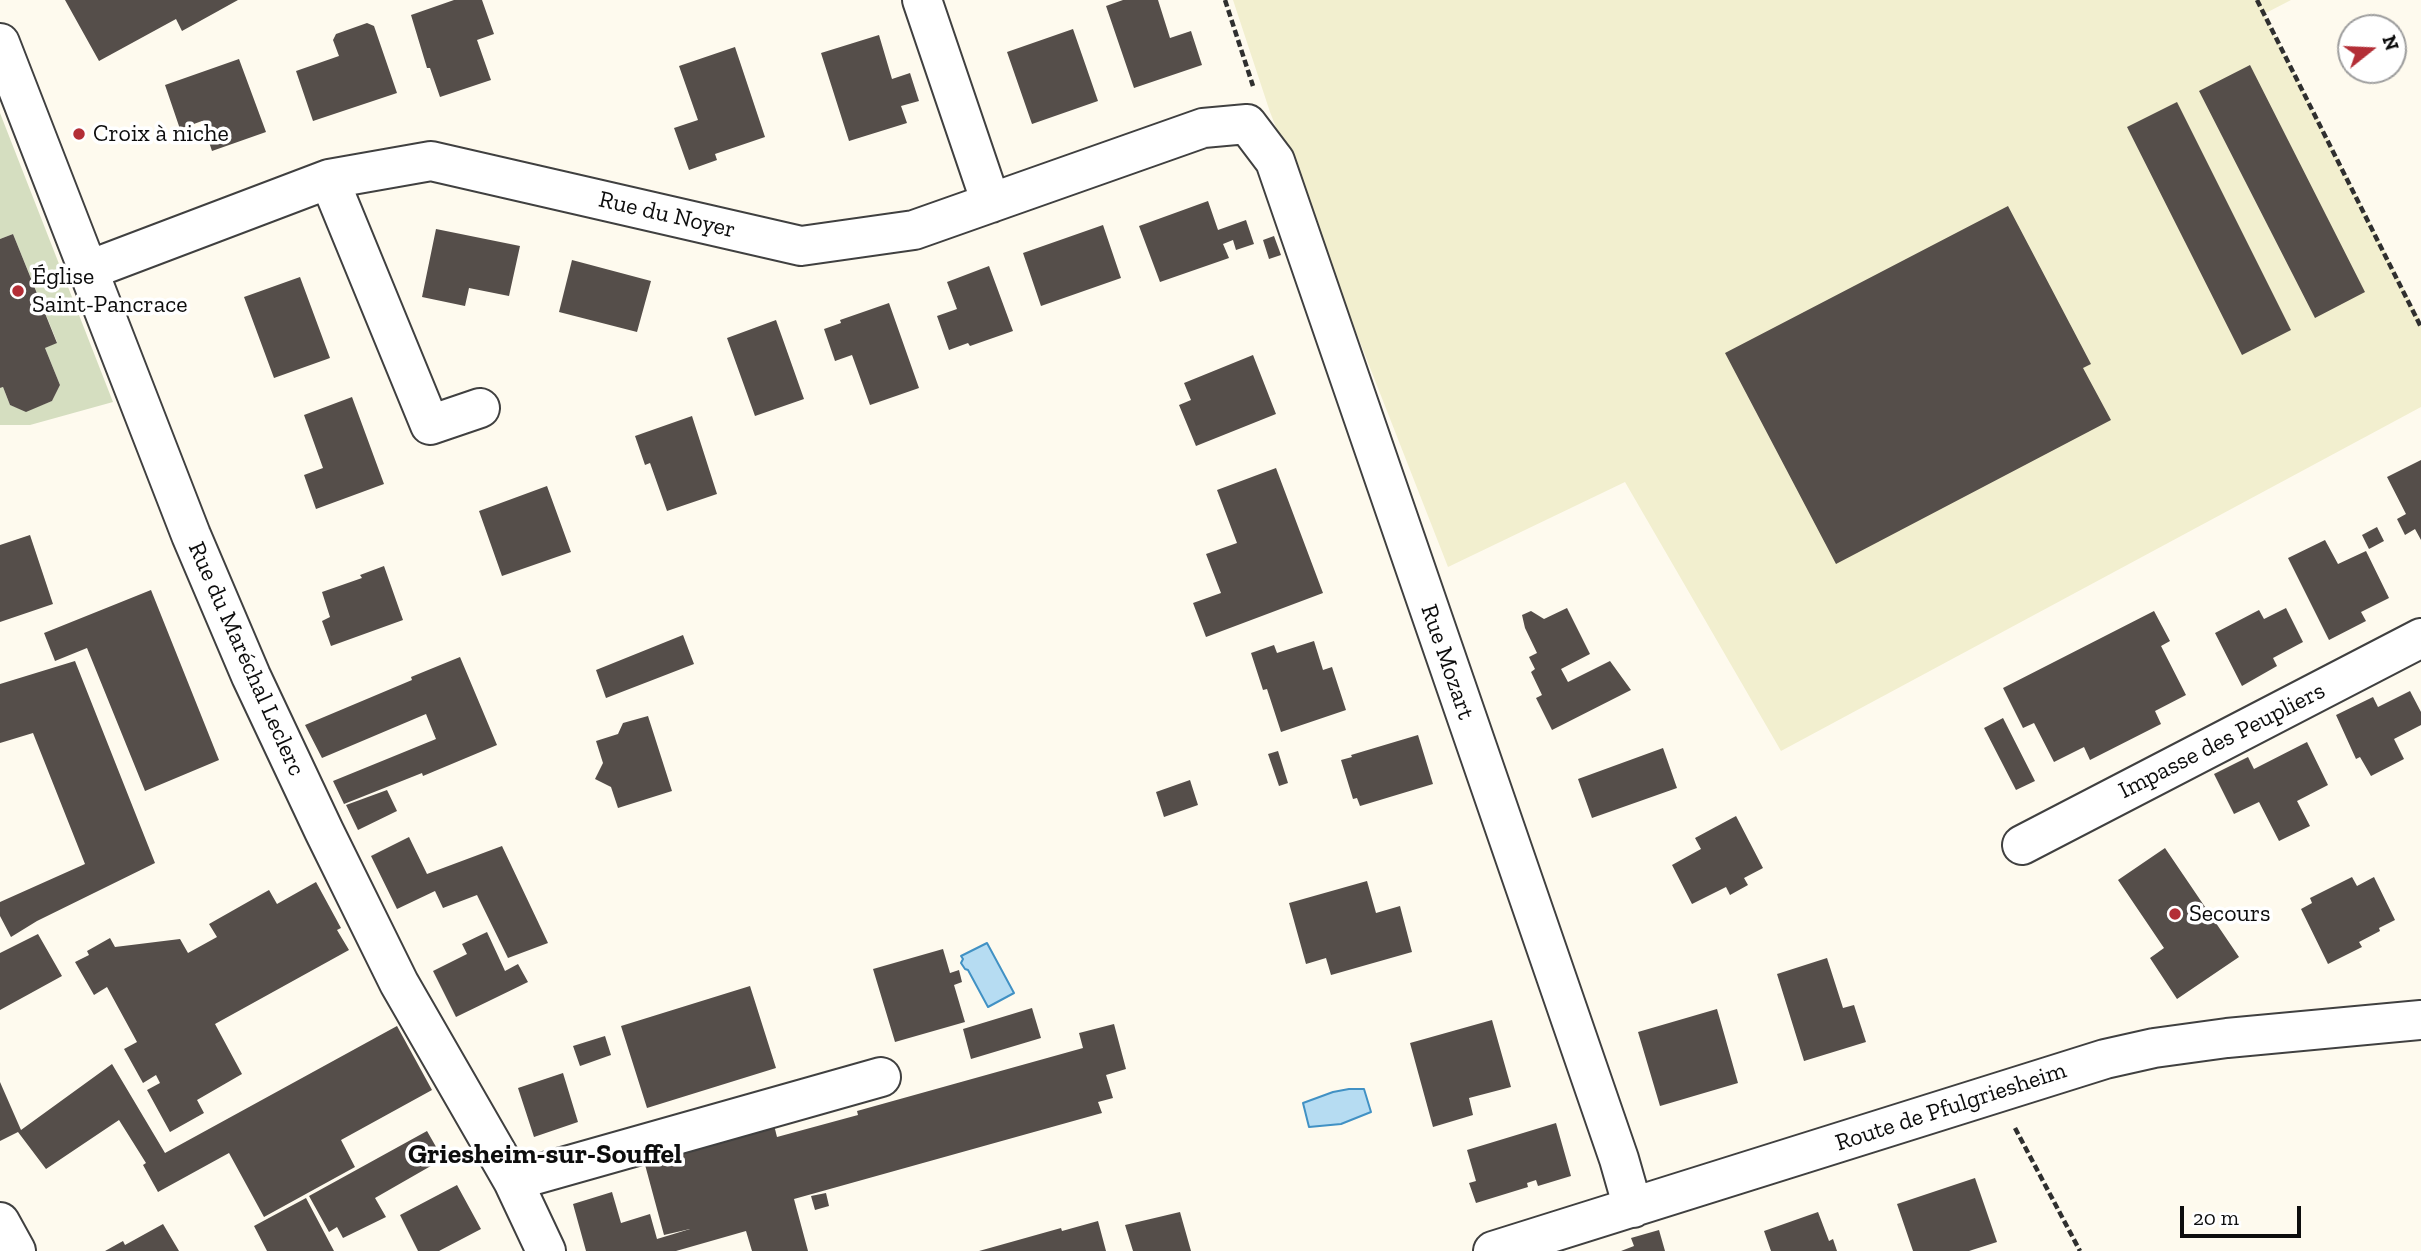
<!DOCTYPE html>
<meta charset="utf-8">
<style>
body{margin:0}
#map{position:relative;width:2421px;height:1251px;overflow:hidden;background:#fefaee;font-family:"Zilla Slab",serif}
canvas{display:block}
.north{position:absolute;left:2337px;top:14px;width:70px;height:70px;box-sizing:border-box;background:#fff;border:2px solid #9e9e9e;border-radius:50%;rotate:72deg;font-size:19px;font-weight:700;line-height:28px;text-align:center;color:#0d0d0d}
.north::after{content:'';display:block;margin:auto;width:24px;height:32px;background:#b32e36;clip-path:polygon(50% 0,100% 100%,50% 72%,0 100%)}
.scale{position:absolute;left:2180px;top:1206px;width:121px;height:32px;box-sizing:border-box;border:4px solid #0d0d0d;border-top:0;padding-left:9px;font-size:21px;line-height:24px;white-space:nowrap;color:#0d0d0d;-webkit-text-stroke:5px #fff;paint-order:stroke}
</style>
<div id="map">
<canvas width="2421" height="1251"></canvas>
<div class="north">N</div>
<div class="scale">20 m</div>
</div>
<script>
const g = document.querySelector('canvas').getContext('2d');
g.lineJoin = 'round';
function fillPath(path, color) {
  g.fillStyle = color;
  g.fill(path, 'evenodd');
}
function shape(rows) {
  const path = new Path2D();
  for (const r of rows) {
    path.moveTo(r[0], r[1]);
    for (let i = 2; i < r.length; i += 2) path.lineTo(r[i], r[i + 1]);
  }
  return path;
}
function strokePath(path, color, width, dash) {
  g.strokeStyle = color;
  g.lineWidth = width;
  g.lineCap = dash ? 'butt' : 'round';
  g.setLineDash(dash || []);
  g.stroke(path);
}
function drawText(font, color, halo, rows, align = 'center') {
  g.font = font + ' "Zilla Slab",serif';
  g.lineWidth = 7;
  g.setLineDash([]);
  g.textBaseline = 'middle';
  g.strokeStyle = halo;
  g.fillStyle = color;
  for (const [text, x, y, turn = 0] of rows) {
    g.save();
    g.translate(x, y);
    g.rotate((+turn || 0) * Math.PI / 180);
    g.textAlign = isNaN(turn) ? turn : align;
    if (halo) g.strokeText(text, 0, 0);
    g.fillText(text, 0, 0);
    g.restore();
  }
}
fillPath(shape([
 [1233,0,2291,0,2264,14,2421,322,2421,407,1781,751,1625,482,1448,567,1270,112]
]), '#f2efcf');
fillPath(shape([
 [0,113,113,402,30,425,0,425,0,388,3,387,10,405,26,411,52,401,60,385,45,348,57,342,13,234,0,239]
]), '#d5dec0');
const water = shape([
 [987,943,1014,993,988,1007,968,970,965,969,961,963,963,959,961,956,987,943],
 [1349,1089,1364,1089,1371,1112,1341,1124,1309,1127,1303,1103,1333,1092,1349,1089]
]);
fillPath(water, '#b6dcf2');
strokePath(water, '#4191c4', 2);
fillPath(shape([
 [65,0,238,0,182,31,176,19,99,61],
 [454,0,482,0,494,34,477,40,491,80,440,97,430,68,427,68,411,15],
 [1123,0,1158,0,1170,38,1191,31,1202,65,1134,88,1106,6],
 [367,23,374,26,397,93,313,121,296,71,339,56,333,40,336,34],
 [1073,29,1098,101,1032,124,1007,52],
 [879,35,892,79,910,73,919,101,901,106,907,123,849,141,821,53],
 [735,47,765,137,715,154,717,160,689,170,674,128,698,120,679,66],
 [239,59,266,132,212,151,202,121,180,129,165,85],
 [2250,65,2365,292,2315,318,2199,91],
 [2177,102,2291,330,2242,355,2127,127],
 [1208,201,1218,230,1246,220,1254,244,1236,250,1233,240,1223,244,1229,258,1160,282,1139,226],
 [2008,206,2091,364,2083,368,2111,420,1836,564,1725,353],
 [1103,225,1121,278,1041,306,1023,253],
 [436,229,520,246,509,296,469,288,465,306,422,297],
 [13,234,57,343,45,348,60,385,52,401,26,412,10,405,3,387,0,388,0,239],
 [1274,236,1281,255,1269,259,1263,240],
 [572,260,651,281,637,332,559,312],
 [989,266,1013,331,970,346,968,343,949,350,937,316,957,309,947,282],
 [300,277,330,358,274,378,244,297],
 [889,303,919,388,870,405,852,355,835,361,824,329,841,323,840,320],
 [776,320,804,399,755,416,727,338],
 [1253,355,1276,414,1196,446,1179,405,1191,400,1184,383],
 [352,397,384,484,316,509,304,475,323,468,304,415],
 [692,416,717,494,667,511,650,463,645,465,635,436],
 [2421,460,2421,540,2415,529,2405,535,2397,519,2406,514,2387,477],
 [1276,468,1323,593,1206,637,1193,603,1221,593,1206,554,1237,543,1217,490],
 [547,486,571,552,502,576,479,511],
 [2377,527,2384,541,2369,549,2362,535],
 [30,535,53,604,0,622,0,545],
 [2325,540,2338,564,2366,551,2389,598,2361,612,2366,621,2329,640,2288,558],
 [384,566,403,620,331,646,322,621,330,617,322,592,362,578,360,575],
 [151,590,219,760,145,791,87,648,55,661,44,633],
 [1567,608,1590,654,1561,669,1568,682,1610,661,1631,690,1552,730,1536,698,1542,695,1531,672,1535,669,1529,657,1537,653,1525,628,1522,615,1531,611,1544,619],
 [2286,608,2303,642,2273,658,2277,666,2242,686,2215,633,2259,610,2264,619],
 [2154,611,2170,641,2161,646,2186,695,2155,711,2161,724,2090,760,2084,747,2054,762,2034,723,2023,728,2003,688],
 [683,635,694,664,606,698,596,670],
 [1314,641,1323,670,1332,667,1346,710,1281,732,1267,689,1263,690,1251,653,1274,645,1277,653],
 [460,657,497,745,423,776,422,773,344,804,333,781,436,739,426,714,322,758,305,725,412,680,411,677],
 [75,661,155,863,37,921,11,937,0,916,0,902,85,864,33,733,0,743,0,684],
 [2410,691,2421,712,2421,725,2394,739,2404,759,2371,776,2360,757,2356,759,2336,715,2373,697,2378,707],
 [648,716,672,791,618,808,611,787,595,779,603,763,596,741,618,734,623,723],
 [2003,718,2035,781,2016,790,1984,728],
 [1418,735,1433,784,1360,806,1357,798,1353,799,1341,760,1352,757,1351,755],
 [2307,742,2328,785,2297,801,2310,826,2279,841,2259,802,2234,814,2214,774,2248,757,2254,769],
 [1663,748,1677,788,1592,818,1578,779],
 [1278,751,1288,783,1279,786,1268,754],
 [1190,780,1198,805,1164,817,1156,792],
 [387,790,397,811,358,830,346,805],
 [1736,816,1763,868,1744,878,1748,885,1730,895,1726,887,1692,904,1672,865,1701,849,1695,838],
 [409,837,427,874,502,846,548,943,508,958,477,895,443,908,435,891,397,909,371,856],
 [2165,848,2239,957,2177,999,2150,958,2164,948,2118,880],
 [2352,877,2357,886,2374,877,2395,920,2379,928,2380,931,2359,942,2362,947,2328,964,2301,909,2312,903,2310,898],
 [1367,881,1376,913,1400,906,1412,952,1331,975,1326,958,1306,964,1289,903],
 [316,882,341,928,337,930,349,950,215,1024,242,1074,197,1100,204,1113,170,1132,147,1090,160,1083,156,1075,143,1083,124,1049,137,1042,107,987,94,995,75,962,89,955,87,951,110,938,115,947,180,939,188,953,217,937,209,924,269,890,277,904],
 [487,932,505,971,518,964,528,982,456,1017,433,971,467,954,462,944],
 [38,934,62,976,0,1010,0,953],
 [943,949,950,973,959,970,962,982,954,985,965,1022,895,1042,873,969],
 [1827,958,1843,1008,1854,1005,1866,1042,1804,1061,1777,974],
 [750,986,776,1068,647,1108,621,1026],
 [1032,1008,1041,1038,971,1059,963,1029],
 [1717,1009,1738,1083,1660,1106,1638,1032],
 [1492,1020,1511,1087,1469,1098,1473,1115,1433,1127,1410,1043],
 [1114,1024,1126,1069,1106,1075,1113,1098,1098,1102,1102,1113,794,1199,808,1251,752,1251,746,1231,676,1251,586,1251,573,1204,612,1192,621,1223,650,1214,657,1239,690,1229,664,1235,644,1161,774,1125,777,1137,858,1115,857,1111,1083,1048,1079,1033],
 [397,1026,432,1090,341,1140,355,1167,264,1217,229,1153,158,1192,143,1165,146,1163,119,1120,46,1169,18,1132,0,1141,0,1082,21,1130,112,1064,165,1153],
 [605,1036,611,1055,580,1066,573,1046],
 [563,1073,578,1122,534,1137,518,1088],
 [1556,1123,1571,1176,1538,1186,1536,1180,1527,1183,1528,1187,1476,1203,1469,1183,1476,1181,1467,1150],
 [427,1131,443,1159,375,1198,386,1217,343,1238,337,1227,329,1232,309,1196],
 [1975,1178,1997,1242,1969,1251,1913,1251,1897,1204],
 [457,1185,481,1229,439,1251,418,1251,400,1215],
 [826,1193,829,1206,815,1210,811,1196],
 [306,1198,334,1251,267,1251,254,1226],
 [1180,1212,1191,1251,1133,1251,1125,1225],
 [1818,1212,1829,1241,1833,1239,1837,1251,1771,1251,1764,1231],
 [1098,1221,1106,1251,979,1251,1061,1228,1062,1231],
 [163,1224,179,1251,105,1251,123,1241,125,1245],
 [1659,1230,1665,1251,1621,1251,1634,1246,1631,1238]
]), '#554e4a');
const minor = shape([
 [922,0,991,203],
 [0,43,191,535,251,676,324,831,399,983,513,1181,546,1251],
 [329,179,430,425,480,408],
 [89,270,329,179,431,161,801,246,914,230,1203,128,1247,124,1275,161,1619,1159,1633,1208],
 [2022,845,2421,638],
 [513,1181,881,1077],
 [0,1222,16,1251],
 [1493,1251,2105,1059,2154,1048,2227,1038,2421,1020]
]);
strokePath(minor, '#404040', 42);
strokePath(shape([
 [1225,0,1253,86],
 [2257,0,2421,327],
 [2015,1128,2080,1251]
]), '#2f2f2f', 4.5, [7, 3.5]);
strokePath(minor, '#fff', 38);
for (const [x, y, r, color] of [
 [79,134,7,"#b32e36"],
 [18,291,7,"#b32e36"],
 [2175,914,7,"#b32e36"]
]) {
  const dot = new Path2D();
  dot.arc(x, y, r, 0, 2 * Math.PI);
  g.fillStyle = color;
  g.fill(dot);
  strokePath(dot, '#fff', 2.5);
}
drawText('24px', '#0d0d0d', '#fff', [
 ["Croix à niche",93,134],
 ["Église",32,277],
 ["Saint-Pancrace",32,305],
 ["Secours",2189,914]
], 'left');
drawText('24px', '#0d0d0d', '#fff', [
 ["Rue du Noyer",667,215,13],
 ["Rue du Maréchal Leclerc",246,659,66],
 ["Rue Mozart",1447,662,71],
 ["Impasse des Peupliers",2222,741,-27],
 ["Route de Pfulgriesheim",1951,1107,-18]
]);
drawText('bold 28px', '#0d0d0d', '#fff', [
 ["Griesheim-sur-Souffel",545,1155]
]);
</script>
